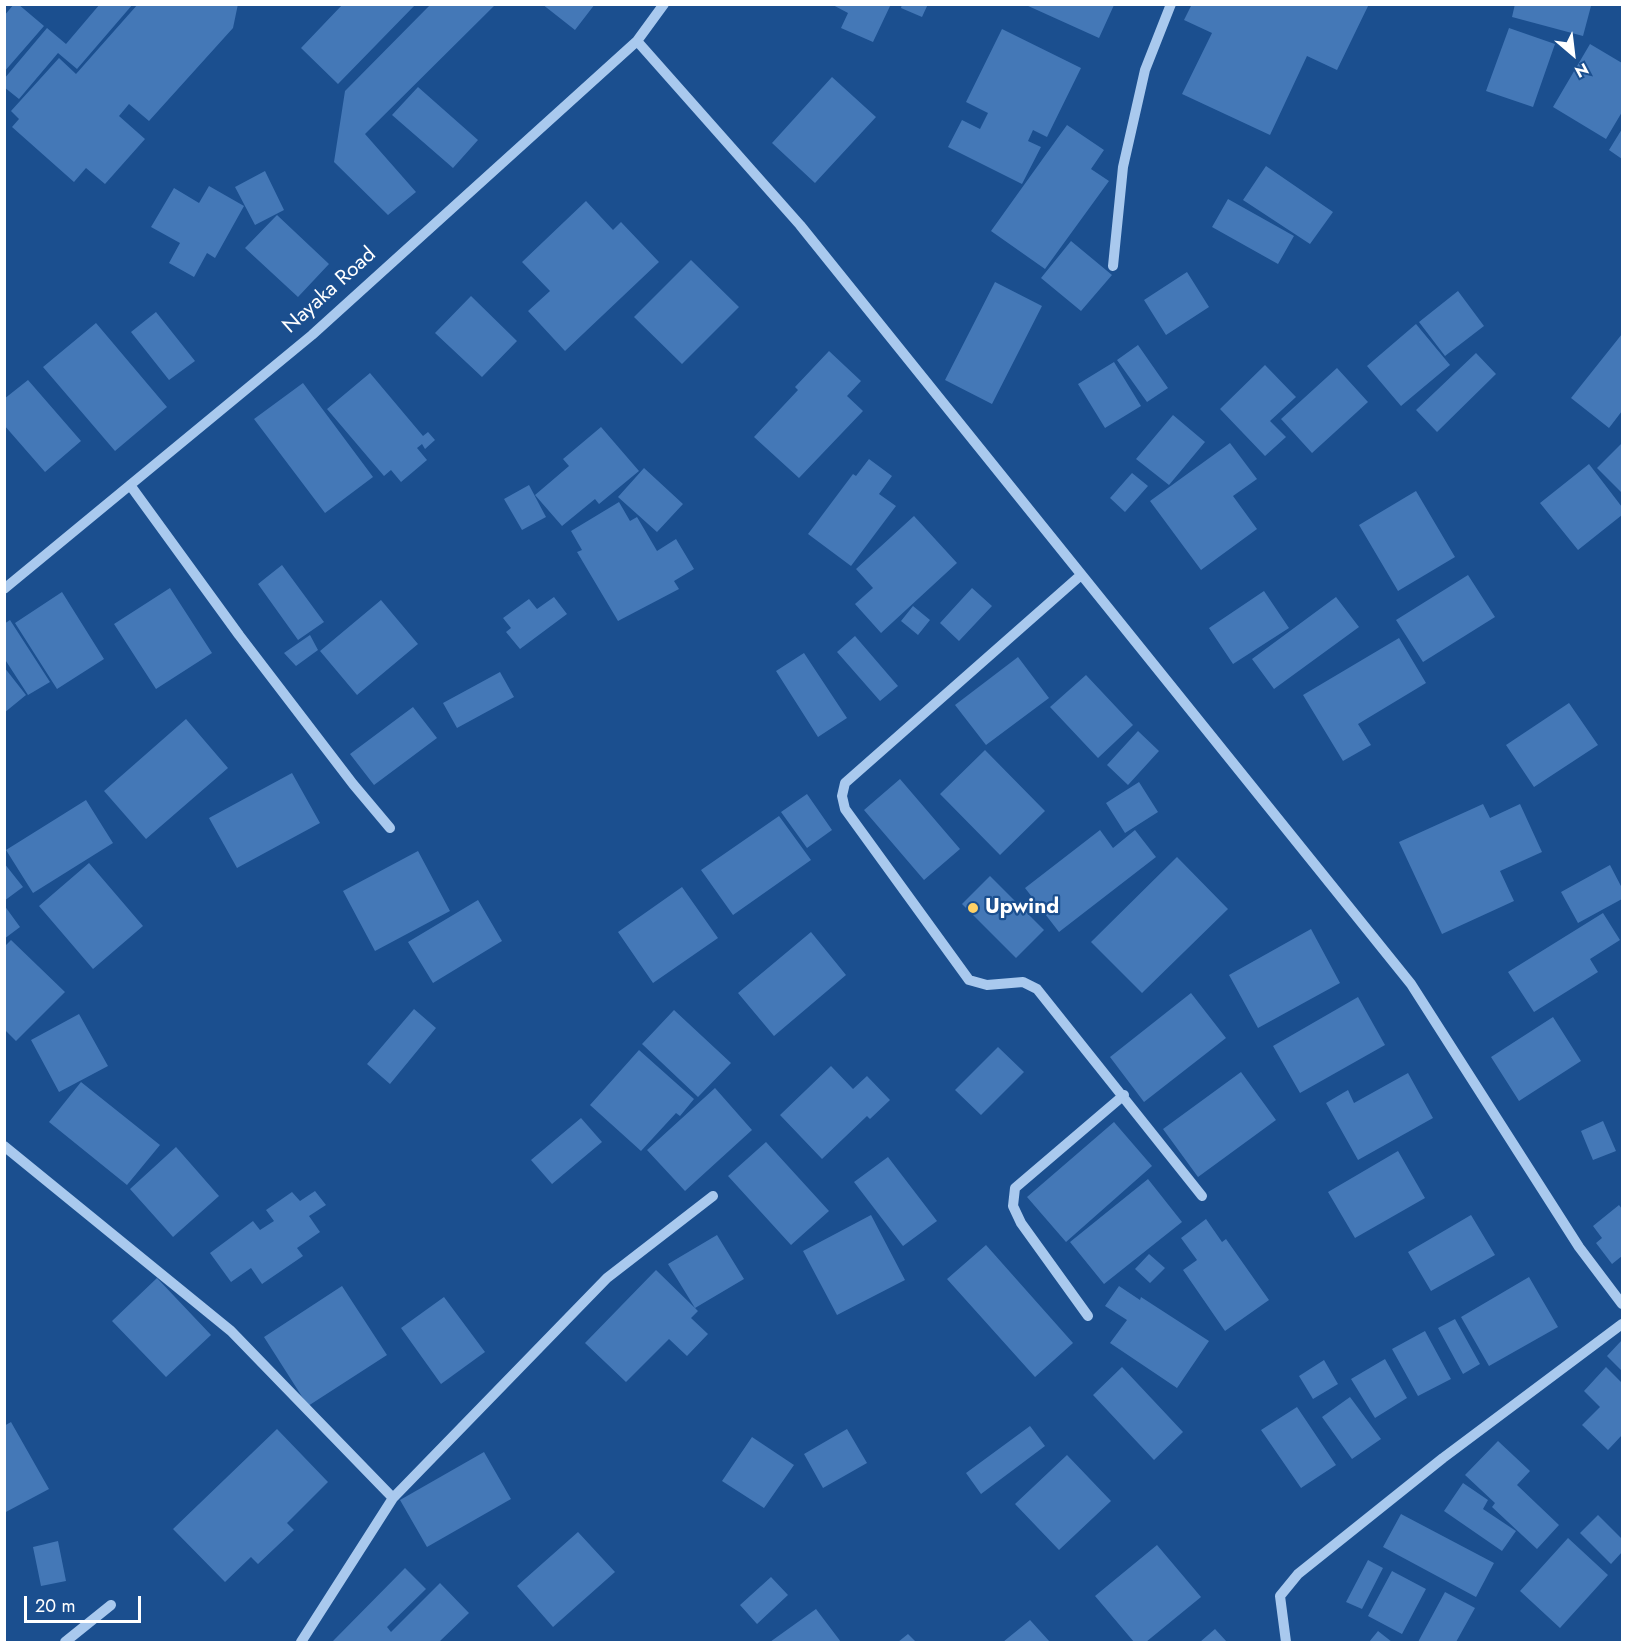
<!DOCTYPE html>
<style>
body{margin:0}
#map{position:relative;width:1627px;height:1647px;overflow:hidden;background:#1b4f8f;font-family:Jost,sans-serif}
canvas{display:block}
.frame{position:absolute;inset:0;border:6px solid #fff;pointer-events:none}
.north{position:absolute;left:1543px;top:24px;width:60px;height:60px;-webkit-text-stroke:4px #1b4f8f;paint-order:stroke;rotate:152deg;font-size:16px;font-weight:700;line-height:24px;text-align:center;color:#fff}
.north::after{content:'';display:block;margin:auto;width:21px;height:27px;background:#fff;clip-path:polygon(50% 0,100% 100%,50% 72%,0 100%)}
.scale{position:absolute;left:24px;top:1596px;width:117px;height:27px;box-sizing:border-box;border:3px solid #fff;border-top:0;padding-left:8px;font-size:18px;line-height:21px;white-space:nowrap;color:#fff;-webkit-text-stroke:4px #1b4f8f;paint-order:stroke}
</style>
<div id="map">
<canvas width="1627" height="1647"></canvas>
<div class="frame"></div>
<div class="north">N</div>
<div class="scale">20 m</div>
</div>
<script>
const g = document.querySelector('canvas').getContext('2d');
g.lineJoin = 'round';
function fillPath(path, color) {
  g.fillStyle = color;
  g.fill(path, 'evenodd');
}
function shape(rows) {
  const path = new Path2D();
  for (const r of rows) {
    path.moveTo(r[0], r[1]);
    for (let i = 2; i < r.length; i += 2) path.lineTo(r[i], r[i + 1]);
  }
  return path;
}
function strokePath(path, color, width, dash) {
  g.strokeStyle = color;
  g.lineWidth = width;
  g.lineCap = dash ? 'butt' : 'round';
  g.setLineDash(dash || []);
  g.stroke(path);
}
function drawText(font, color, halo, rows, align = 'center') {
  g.font = font + ' Jost,sans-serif';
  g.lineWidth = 4.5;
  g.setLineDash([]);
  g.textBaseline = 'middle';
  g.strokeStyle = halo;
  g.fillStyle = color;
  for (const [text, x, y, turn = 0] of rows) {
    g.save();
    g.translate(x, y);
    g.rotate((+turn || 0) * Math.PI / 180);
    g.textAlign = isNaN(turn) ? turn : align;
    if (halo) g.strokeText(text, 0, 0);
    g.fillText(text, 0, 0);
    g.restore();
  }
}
fillPath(shape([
 [14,4,18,4,44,26,4,72,4,16],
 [100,4,133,4,77,69,58,53,19,99,4,87,4,79,47,28,66,44],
 [138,4,238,4,233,28,149,121,129,104,119,116,145,139,105,184,86,168,74,182,12,127,19,119,11,111,59,58,76,74],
 [343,4,416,4,338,84,301,48],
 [431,4,496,4,365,134,416,192,388,215,334,162,345,91],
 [542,4,595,4,575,30],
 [831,4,891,4,873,42,841,28,848,13],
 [902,4,928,4,922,17,901,8],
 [1192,4,1369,4,1337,70,1307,56,1270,135,1182,94,1212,33,1184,20],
 [1515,4,1587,4,1591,6,1583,36,1512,17],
 [1026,5,1114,5,1099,38],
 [1509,28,1555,44,1533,107,1486,91],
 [1002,29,1081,68,1047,137,1033,130,1028,141,1041,147,1022,184,948,147,962,120,980,129,988,113,966,102],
 [1590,44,1622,63,1622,112,1606,139,1553,107],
 [832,77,876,117,815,183,772,143],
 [418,87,478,140,453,168,392,115],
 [1067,125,1104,150,1091,169,1109,181,1045,269,991,231],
 [1622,129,1622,159,1609,150],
 [1266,166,1333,212,1310,244,1243,200],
 [265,171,284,210,255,225,235,187],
 [209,186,244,206,215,258,207,253,194,277,169,263,180,243,151,227,174,188,199,203],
 [1228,199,1294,236,1278,264,1212,227],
 [586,201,613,230,621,222,659,262,565,351,528,311,550,291,522,262],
 [277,215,329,264,298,297,245,248],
 [1071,241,1112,275,1081,311,1041,278],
 [691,260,739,307,682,364,634,317],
 [1187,272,1209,307,1166,335,1144,300],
 [995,282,1042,306,992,404,945,380],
 [1458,291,1484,326,1445,356,1419,322],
 [471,296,517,341,482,377,435,333],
 [156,312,195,361,169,380,131,332],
 [96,323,167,407,115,451,43,367],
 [1416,324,1450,365,1401,406,1367,366],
 [1622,334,1622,411,1609,428,1571,398],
 [1138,345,1168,388,1147,402,1117,360],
 [829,351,861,381,847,396,863,411,799,478,754,437,798,390,795,387],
 [1476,353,1496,374,1437,432,1416,410],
 [1114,362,1141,406,1105,428,1078,384],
 [1265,365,1296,397,1270,421,1286,437,1265,456,1220,409],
 [1337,368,1368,402,1312,453,1281,419],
 [370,373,423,436,428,432,435,440,425,449,422,444,417,448,427,460,401,482,391,470,384,476,327,409],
 [28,380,81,441,45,472,4,425,4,399],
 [303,383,373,477,325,513,254,419],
 [1173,415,1205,442,1169,485,1136,459],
 [601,427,639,471,599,504,595,499,562,526,535,495,569,466,563,459],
 [1230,443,1257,479,1233,496,1257,529,1201,570,1150,501],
 [1622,443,1622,493,1597,468],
 [869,459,892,476,879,494,896,506,851,566,808,534,853,474,856,476],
 [1589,464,1622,507,1622,515,1578,550,1540,503],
 [644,468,683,504,657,532,618,497],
 [1132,473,1148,486,1125,512,1110,498],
 [529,485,546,517,522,530,504,499],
 [1416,491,1455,557,1398,591,1359,525],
 [619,502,630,521,637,517,657,551,676,539,694,569,674,581,679,589,618,621,577,552,582,550,571,531],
 [914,516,957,563,881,633,855,604,873,588,856,569],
 [282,565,324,622,298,640,258,584],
 [1468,575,1495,617,1423,662,1396,620],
 [170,588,212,653,156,689,114,624],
 [972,588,992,606,959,641,940,623],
 [1264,591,1289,628,1233,664,1209,628],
 [62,592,104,659,57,689,15,623],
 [554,597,567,614,520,649,506,632,511,628,503,618,529,599,537,609],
 [1336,597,1359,627,1274,689,1252,659],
 [381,600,418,644,357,695,320,651],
 [913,606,930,620,918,635,901,621],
 [10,620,50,682,28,695,4,658,4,624],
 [310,635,318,650,296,666,284,653],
 [855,636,898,686,880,701,837,652],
 [1399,638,1426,683,1358,724,1371,745,1343,761,1303,695],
 [804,653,847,718,818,737,776,671],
 [1018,657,1049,698,986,745,955,705],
 [4,667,26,695,4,713],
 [500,672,514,697,457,728,443,703],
 [1086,675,1133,725,1098,758,1050,707],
 [1569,703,1598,745,1534,787,1506,745],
 [413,707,437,738,374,785,350,754],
 [186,719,228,768,146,839,104,791],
 [1138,731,1159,751,1128,785,1107,765],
 [985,750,1045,811,1000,855,940,794],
 [292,773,320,823,237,868,209,818],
 [900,779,960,849,924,880,864,810],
 [1139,782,1158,812,1125,833,1106,803],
 [807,794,832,830,807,848,781,812],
 [86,800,113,843,33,893,6,850],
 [1483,804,1490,818,1520,804,1542,852,1500,871,1514,901,1442,934,1399,842],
 [779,816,811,860,733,915,701,870],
 [1100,830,1113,848,1135,830,1156,857,1059,932,1025,888],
 [418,851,450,911,375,951,343,891],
 [1177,857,1228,909,1142,993,1091,942],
 [4,863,23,887,4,901],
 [89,863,143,926,93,969,39,906],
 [1610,865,1622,888,1622,899,1578,923,1561,892],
 [990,876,1044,930,1016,958,962,904],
 [682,887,718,938,653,983,618,932],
 [478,900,502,941,433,983,408,942],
 [4,905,20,927,4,939],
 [1603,913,1620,940,1590,959,1598,972,1534,1012,1508,972],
 [1311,929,1340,983,1258,1028,1229,975],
 [811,932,846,975,774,1036,738,993],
 [11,940,65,992,16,1041,5,1030,5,946],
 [1191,993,1226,1038,1144,1102,1110,1057],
 [1358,997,1385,1045,1300,1093,1273,1046],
 [414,1009,436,1028,390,1084,367,1064],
 [674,1010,731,1063,698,1097,642,1044],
 [79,1014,108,1066,59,1092,31,1040],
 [1553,1017,1581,1061,1519,1101,1491,1057],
 [998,1047,1024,1072,981,1115,955,1090],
 [639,1050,694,1099,680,1116,676,1113,641,1151,590,1105],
 [831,1066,853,1089,867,1076,890,1100,870,1119,867,1116,822,1159,780,1115],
 [1241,1072,1276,1120,1198,1177,1163,1129],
 [1408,1073,1433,1118,1358,1160,1326,1103,1348,1090,1354,1103],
 [81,1082,160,1145,127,1185,49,1122],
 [715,1088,752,1130,685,1191,647,1150],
 [581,1118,602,1142,552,1184,531,1160],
 [1603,1121,1616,1151,1593,1160,1581,1131],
 [1114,1122,1152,1166,1066,1242,1027,1197],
 [766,1142,829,1211,791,1245,728,1176],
 [176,1147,219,1196,173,1237,130,1189],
 [1398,1151,1425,1198,1355,1238,1328,1192],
 [888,1157,937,1221,903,1246,854,1182],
 [1148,1179,1182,1222,1104,1284,1070,1242],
 [315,1191,326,1205,309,1216,320,1232,297,1248,303,1256,262,1284,251,1268,231,1282,210,1253,253,1221,260,1230,274,1221,266,1210,292,1192,300,1201],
 [1619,1205,1622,1209,1622,1256,1612,1264,1596,1243,1602,1238,1593,1226],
 [871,1215,905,1280,837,1315,803,1251],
 [1471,1215,1495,1255,1431,1291,1408,1252],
 [1206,1219,1222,1242,1226,1239,1269,1300,1225,1331,1183,1270,1197,1260,1181,1238],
 [717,1235,744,1279,695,1308,698,1311,691,1318,708,1334,687,1356,669,1339,626,1382,585,1343,656,1270,695,1308,668,1264],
 [986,1245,1073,1343,1035,1377,947,1279],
 [1149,1254,1165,1268,1150,1283,1135,1269],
 [1529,1277,1558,1327,1489,1366,1461,1317],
 [157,1278,211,1335,166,1377,112,1321],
 [342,1286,387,1355,308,1406,264,1337],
 [1119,1286,1140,1300,1141,1297,1209,1341,1177,1388,1110,1343,1127,1320,1105,1306],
 [444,1297,485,1352,441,1384,401,1328],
 [1455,1319,1480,1364,1463,1374,1438,1328],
 [1425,1331,1451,1379,1418,1396,1392,1349],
 [1622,1340,1622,1371,1607,1356],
 [1385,1359,1407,1398,1375,1418,1351,1379],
 [1324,1360,1338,1384,1313,1399,1299,1376],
 [1122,1367,1183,1432,1154,1460,1093,1395],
 [1606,1367,1622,1383,1622,1435,1608,1450,1582,1425,1600,1407,1584,1391],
 [1350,1397,1381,1439,1352,1459,1322,1417],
 [1297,1407,1336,1465,1301,1488,1261,1430],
 [11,1422,49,1489,4,1513,4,1426],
 [1030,1426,1045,1446,981,1494,966,1473],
 [277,1429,328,1482,287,1523,294,1530,258,1564,251,1557,225,1582,173,1529],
 [847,1429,867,1463,823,1488,804,1454],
 [752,1437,794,1465,764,1508,722,1481],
 [1498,1441,1530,1471,1517,1485,1559,1525,1537,1549,1492,1507,1495,1503,1465,1475],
 [484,1452,511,1499,427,1547,400,1500],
 [1067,1455,1111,1501,1059,1550,1015,1504],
 [1463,1483,1488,1500,1483,1509,1516,1531,1502,1551,1444,1511],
 [1401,1514,1494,1563,1476,1597,1383,1547],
 [1598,1515,1622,1539,1622,1552,1611,1564,1580,1533],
 [578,1532,615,1572,553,1627,517,1586],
 [1568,1538,1608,1575,1560,1628,1520,1591],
 [58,1541,66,1581,41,1586,33,1547],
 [1157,1545,1201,1597,1146,1642,1134,1642,1095,1596],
 [1368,1560,1383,1568,1362,1609,1346,1602],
 [405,1568,426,1589,387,1627,391,1632,440,1583,469,1613,439,1642,334,1642,333,1641],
 [1392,1571,1426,1589,1402,1634,1368,1616],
 [771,1577,788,1595,757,1624,740,1605],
 [1445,1592,1475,1608,1456,1642,1418,1642],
 [816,1609,841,1642,770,1642],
 [1030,1620,1050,1642,1003,1642],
 [1215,1629,1227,1642,1200,1642],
 [1378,1631,1392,1642,1369,1642],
 [908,1634,916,1642,898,1642]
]), '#4478b7');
strokePath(shape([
 [637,41,800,225,1411,984,1579,1247,1622,1304],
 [1113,266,1123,167,1145,70,1171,4],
 [130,485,239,635,353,784,390,828],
 [1081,575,845,783,842,796,845,809,969,980,987,985,1023,982,1037,989,1202,1196],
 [4,589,312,335,637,41,664,4],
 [4,1146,231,1331,393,1498],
 [1088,1316,1021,1223,1013,1206,1015,1188,1124,1095],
 [65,1642,111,1605],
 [301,1642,393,1498,607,1278,713,1196],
 [1286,1642,1280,1596,1298,1574,1443,1458,1622,1324]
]), '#a9c9ee', 10);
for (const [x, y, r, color] of [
 [973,908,6,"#ffd166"]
]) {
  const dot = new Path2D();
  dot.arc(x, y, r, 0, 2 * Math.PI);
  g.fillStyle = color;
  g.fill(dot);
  strokePath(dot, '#1b4f8f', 2);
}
drawText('21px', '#fff', '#1b4f8f', [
 ["Nayaka Road",330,291,-42]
]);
drawText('bold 21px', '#fff', '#1b4f8f', [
 ["Upwind",985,908]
], 'left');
</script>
